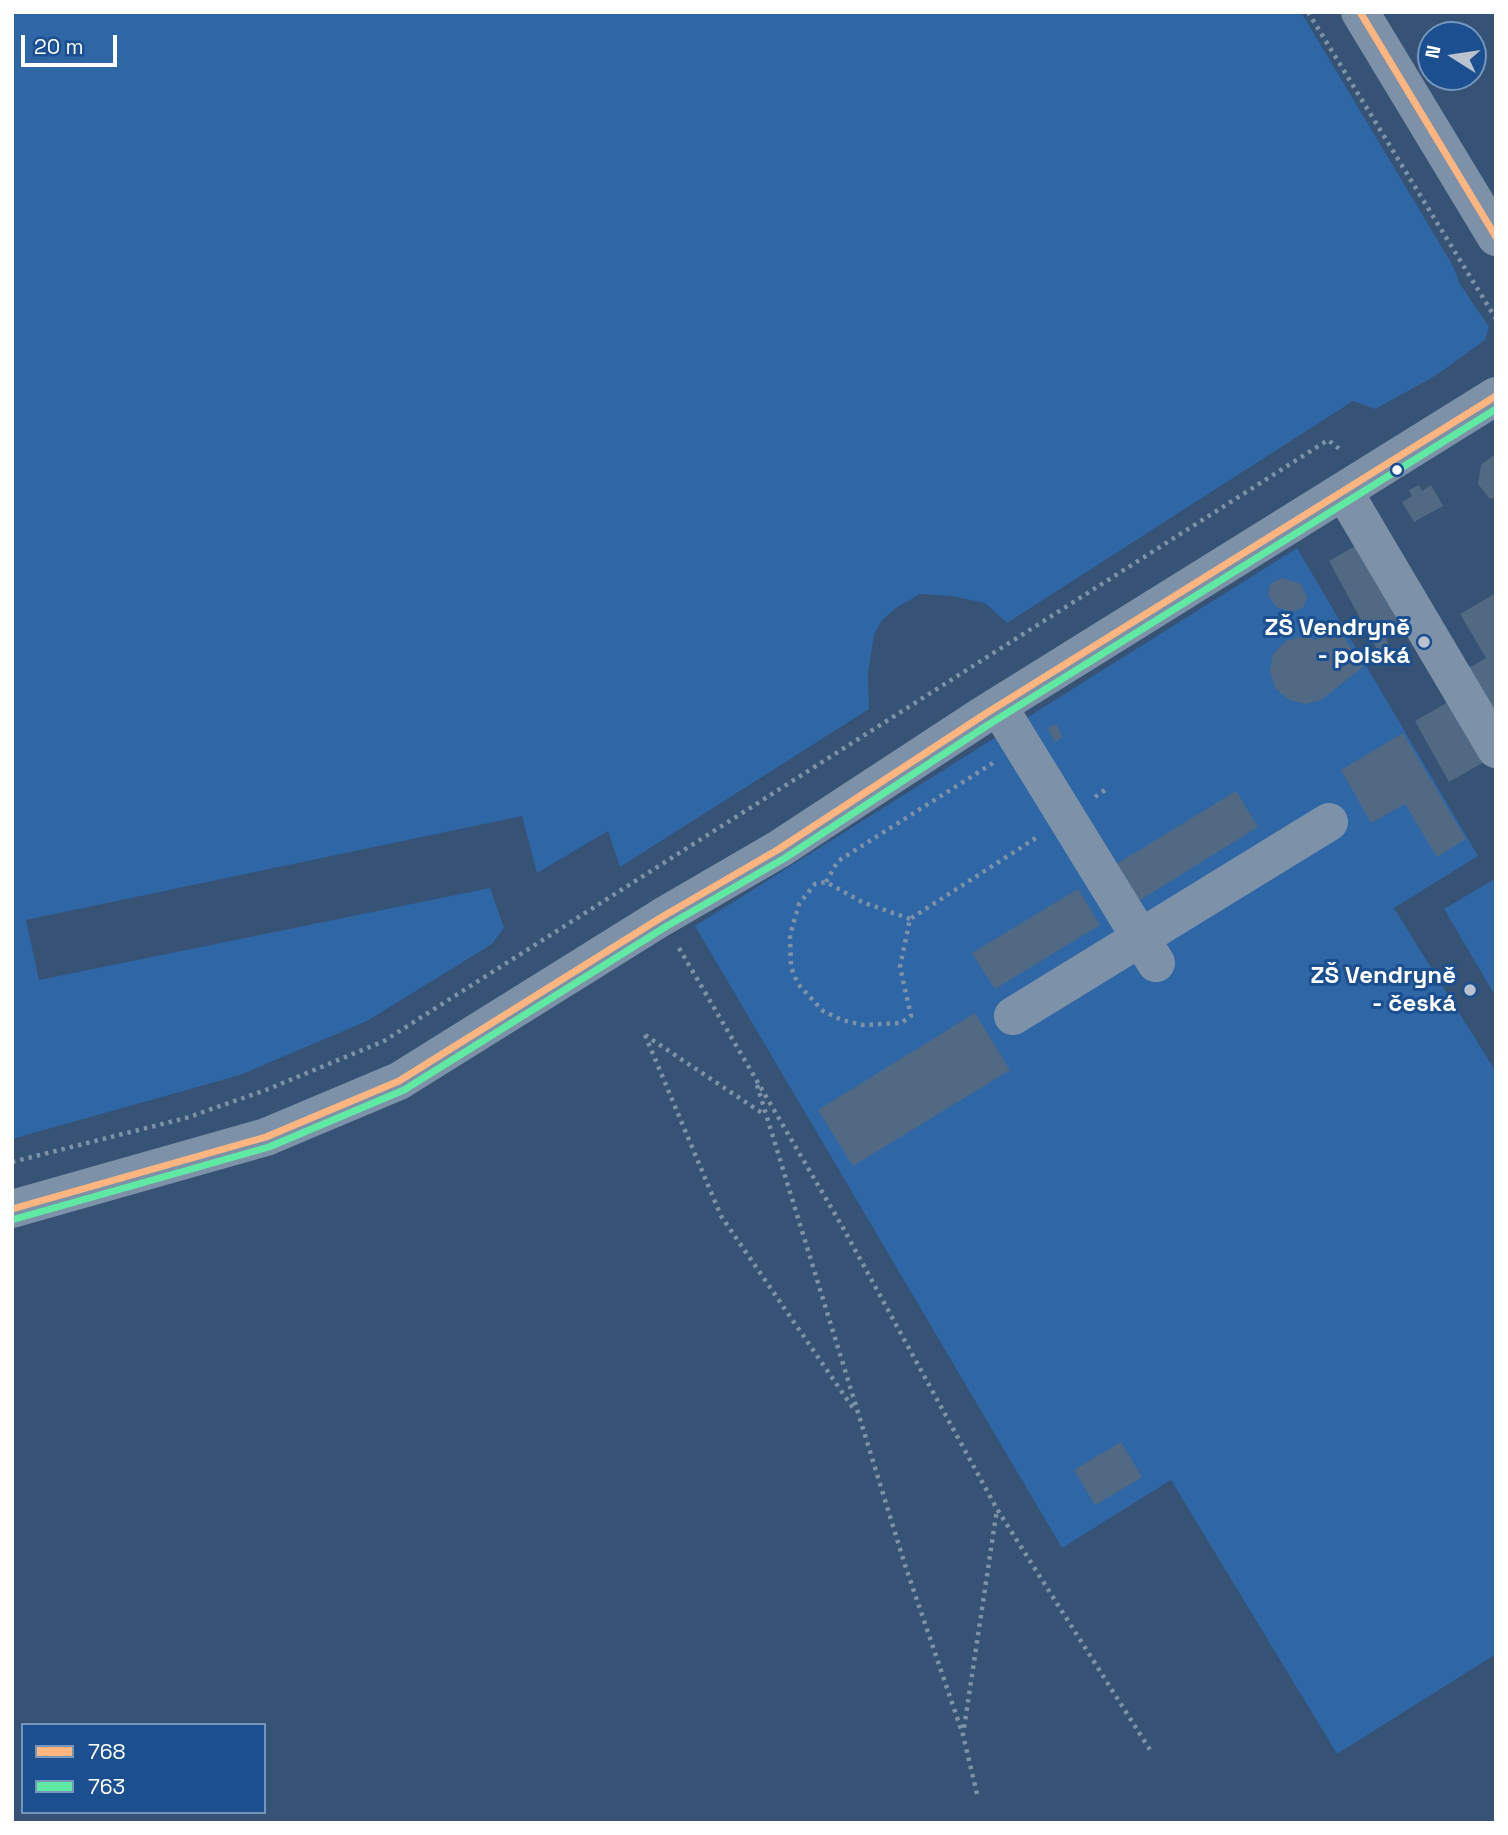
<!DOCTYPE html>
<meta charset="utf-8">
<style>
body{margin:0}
#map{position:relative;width:1508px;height:1835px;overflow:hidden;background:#365274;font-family:"Space Grotesk",sans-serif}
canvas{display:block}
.frame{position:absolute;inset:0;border:14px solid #fff;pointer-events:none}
.legend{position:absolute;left:21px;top:1723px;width:245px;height:91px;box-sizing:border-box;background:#1b4f8f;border:2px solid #7695bc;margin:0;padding:9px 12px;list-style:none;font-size:21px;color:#fff}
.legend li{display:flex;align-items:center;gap:14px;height:35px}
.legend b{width:35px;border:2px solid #7695bc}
.north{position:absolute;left:1417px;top:21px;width:70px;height:70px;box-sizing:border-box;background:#1b4f8f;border:2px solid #7695bc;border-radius:50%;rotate:282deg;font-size:19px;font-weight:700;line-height:28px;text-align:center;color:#fff}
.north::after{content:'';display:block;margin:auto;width:24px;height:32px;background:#b9c2ce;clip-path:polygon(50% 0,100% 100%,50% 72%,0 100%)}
.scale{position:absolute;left:21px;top:35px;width:96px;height:32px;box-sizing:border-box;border:4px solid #fff;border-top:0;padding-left:9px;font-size:21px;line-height:24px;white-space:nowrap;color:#fff;-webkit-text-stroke:5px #1b4f8f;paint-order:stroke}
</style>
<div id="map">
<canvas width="1508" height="1835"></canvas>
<div class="frame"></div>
<ul class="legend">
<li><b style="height:9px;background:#ffb580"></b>768</li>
<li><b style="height:9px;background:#60e9a3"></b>763</li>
</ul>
<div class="north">N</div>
<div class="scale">20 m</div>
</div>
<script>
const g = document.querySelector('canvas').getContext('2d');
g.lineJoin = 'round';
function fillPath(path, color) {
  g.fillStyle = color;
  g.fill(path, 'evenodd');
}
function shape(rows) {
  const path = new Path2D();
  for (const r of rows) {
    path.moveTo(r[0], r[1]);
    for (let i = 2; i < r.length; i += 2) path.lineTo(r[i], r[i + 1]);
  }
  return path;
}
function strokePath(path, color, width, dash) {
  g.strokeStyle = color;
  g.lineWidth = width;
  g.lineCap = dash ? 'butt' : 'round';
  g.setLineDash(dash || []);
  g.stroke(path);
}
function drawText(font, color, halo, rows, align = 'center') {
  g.font = font + ' "Space Grotesk",sans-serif';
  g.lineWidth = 6;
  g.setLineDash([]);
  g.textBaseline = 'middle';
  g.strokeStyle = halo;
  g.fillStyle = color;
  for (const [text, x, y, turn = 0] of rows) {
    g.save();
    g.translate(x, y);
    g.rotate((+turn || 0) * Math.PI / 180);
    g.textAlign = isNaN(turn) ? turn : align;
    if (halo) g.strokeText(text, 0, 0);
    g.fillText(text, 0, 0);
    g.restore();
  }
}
fillPath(shape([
 [12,12,1301,12,1453,266,1460,284,1489,327,1485,340,1435,376,1375,409,1353,401,1007,623,985,603,952,596,920,594,896,608,882,620,874,635,868,674,869,709,620,867,608,831,537,873,522,816,26,920,39,980,490,888,504,928,492,944,367,1021,240,1075,12,1139],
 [1297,548,1478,856,1394,908,1496,1072,1496,1654,1337,1754,1171,1480,1062,1548,695,926],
 [1496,878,1496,997,1444,909]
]), '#2f66a5');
fillPath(shape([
 [1493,456,1496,456,1496,499,1489,498,1478,484,1481,465],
 [1419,485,1422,491,1431,485,1443,506,1414,522,1402,502,1412,496,1409,490],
 [1357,545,1403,629,1386,639,1389,645,1378,651,1329,561],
 [1282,578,1301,584,1307,597,1304,607,1292,612,1276,607,1268,595,1270,584],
 [1496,593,1496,730,1462,672,1486,658,1460,614],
 [1333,619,1363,667,1321,700,1305,704,1289,700,1275,688,1270,671,1273,654,1286,641,1303,636,1318,640,1313,631],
 [1450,701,1484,762,1449,782,1415,721],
 [1056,724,1063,737,1055,742,1047,728],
 [1403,733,1466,839,1437,857,1405,804,1371,823,1341,770],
 [1236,791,1258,827,1132,905,1110,868],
 [1078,889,1100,925,995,989,972,953],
 [975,1013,1010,1070,853,1166,818,1110],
 [1121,1442,1142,1477,1095,1505,1074,1470]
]), '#526984');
strokePath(shape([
 [1308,12,1496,319],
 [1095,797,1105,790],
 [826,882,838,861,993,763],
 [910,919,862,902,826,882,815,884,799,904,790,935,791,967,798,984,823,1011,842,1020,863,1025,901,1023,911,1016,900,967,910,919,1039,836],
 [679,948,842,1226,997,1509,1152,1753],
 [645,1035,721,1216,855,1411],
 [645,1035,765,1115],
 [757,1085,905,1565,963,1735],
 [12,1162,186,1118,266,1090,384,1041,1328,440,1342,451],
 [977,1794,963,1735,997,1509]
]), '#7d92a8', 4.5, [3.5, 5]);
strokePath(shape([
 [1360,12,1496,237],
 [1344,492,1496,749],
 [998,706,1156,963],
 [1013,1016,1329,822],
 [12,1209,266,1137,399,1081,662,917,779,849,982,716,1496,396]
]), '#7d92a8', 38);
strokePath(shape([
 [1360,12,1496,237],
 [12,1209,266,1137,399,1081,662,917,779,849,982,716,1496,396]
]), '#ffb580', 7);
strokePath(shape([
 [15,1219,269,1147,404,1090,667,926,785,858,988,725,1496,409]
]), '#60e9a3', 7);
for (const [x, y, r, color] of [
 [1397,470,6,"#fff"],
 [1424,642,7,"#b9c2ce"],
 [1470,990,7,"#b9c2ce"]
]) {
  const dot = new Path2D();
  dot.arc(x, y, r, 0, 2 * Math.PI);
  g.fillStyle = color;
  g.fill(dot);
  strokePath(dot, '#1b4f8f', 2.5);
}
drawText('bold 24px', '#fff', '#1b4f8f', [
 ["ZŠ Vendryně",1410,628],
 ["- polská",1410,656],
 ["ZŠ Vendryně",1456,976],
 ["- česká",1456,1004]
], 'right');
</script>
